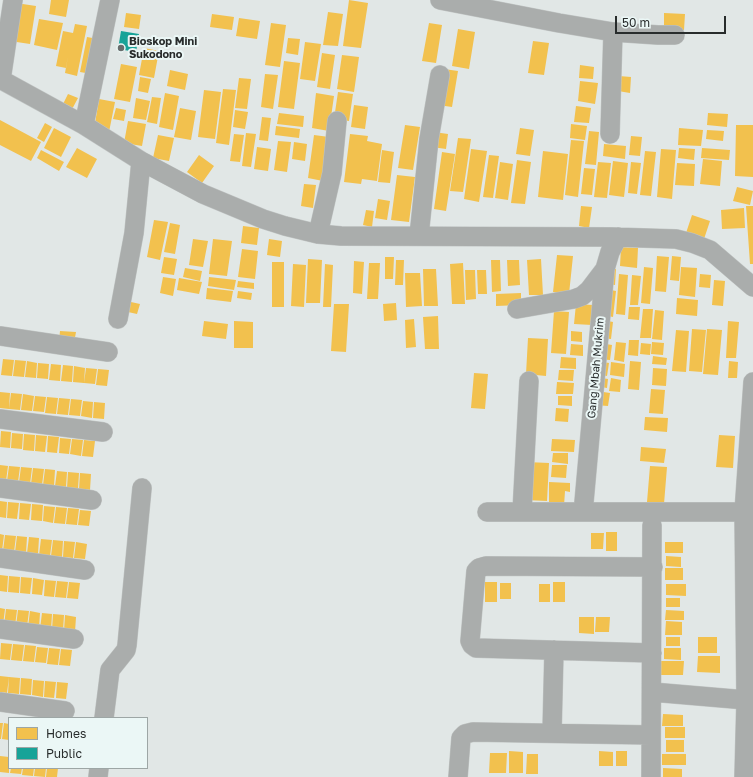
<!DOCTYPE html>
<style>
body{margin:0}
#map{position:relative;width:753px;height:777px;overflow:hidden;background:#e1e7e6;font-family:"Golos Text",sans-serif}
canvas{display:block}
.legend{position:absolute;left:8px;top:717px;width:140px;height:52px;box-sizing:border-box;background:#ebf7f6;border:1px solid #9da6a5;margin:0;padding:5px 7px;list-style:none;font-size:12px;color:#282c2c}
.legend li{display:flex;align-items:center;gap:8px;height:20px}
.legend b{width:20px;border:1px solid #9da6a5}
.scale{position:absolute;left:615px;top:16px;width:111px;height:18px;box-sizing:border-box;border:2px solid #282c2c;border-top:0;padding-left:5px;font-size:12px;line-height:14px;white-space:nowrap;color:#282c2c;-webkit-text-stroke:3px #ebf7f6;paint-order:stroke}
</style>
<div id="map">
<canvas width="753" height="777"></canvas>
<ul class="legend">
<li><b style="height:11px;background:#f2c14e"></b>Homes</li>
<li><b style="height:11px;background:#17a398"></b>Public</li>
</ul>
<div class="scale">50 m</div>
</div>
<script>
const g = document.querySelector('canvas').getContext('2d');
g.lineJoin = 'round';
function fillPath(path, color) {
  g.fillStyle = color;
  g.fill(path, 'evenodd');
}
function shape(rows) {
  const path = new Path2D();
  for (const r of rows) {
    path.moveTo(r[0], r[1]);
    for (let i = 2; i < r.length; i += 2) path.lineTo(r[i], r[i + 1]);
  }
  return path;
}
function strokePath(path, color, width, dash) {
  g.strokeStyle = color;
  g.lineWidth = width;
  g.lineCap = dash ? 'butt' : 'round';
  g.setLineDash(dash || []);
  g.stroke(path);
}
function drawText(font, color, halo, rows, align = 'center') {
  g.font = font + ' "Golos Text",sans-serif';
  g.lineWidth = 4;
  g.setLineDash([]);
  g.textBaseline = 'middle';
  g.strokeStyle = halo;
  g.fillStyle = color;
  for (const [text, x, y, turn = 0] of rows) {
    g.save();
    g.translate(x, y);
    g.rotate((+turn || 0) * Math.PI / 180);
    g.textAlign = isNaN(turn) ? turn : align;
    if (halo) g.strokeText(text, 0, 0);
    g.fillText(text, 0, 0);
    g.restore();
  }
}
fillPath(shape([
 [51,0,69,0,66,17,49,14],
 [349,0,368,3,361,48,343,46],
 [16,3,36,6,30,44,10,41],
 [328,12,343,14,338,46,323,45],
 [126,13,141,15,139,29,124,27],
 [664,13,685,14,684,30,664,29],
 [212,14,234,17,232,30,210,27],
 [239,18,260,21,257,39,236,36],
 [39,19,63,23,57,50,34,45],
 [271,23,286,25,280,67,265,65],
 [429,23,442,25,436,63,422,61],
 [75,24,87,26,77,76,65,73,68,56,66,68,56,66,63,31,73,33],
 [458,29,475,32,469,69,452,66],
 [87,37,98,39,91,74,80,72],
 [288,38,300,39,298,55,286,53],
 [533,41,549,43,544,75,528,73],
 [305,42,321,44,315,81,300,79],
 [144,48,159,51,154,78,139,75],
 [322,53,335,55,330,89,317,87],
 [342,55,359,57,354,92,337,89],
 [284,61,300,63,294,109,278,107],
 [121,64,137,67,130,102,114,99],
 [580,65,594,67,593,79,579,78],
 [444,69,458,71,452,107,438,105],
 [170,70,188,74,185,90,167,86],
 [265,74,278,75,273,109,261,107],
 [619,76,631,77,630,93,618,91],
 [140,77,151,79,148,93,138,91],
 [239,78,251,79,247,109,235,108],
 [580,81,598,83,595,104,578,101],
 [223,89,236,90,229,145,216,143],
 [204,90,221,92,215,139,198,137],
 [338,92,353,94,349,121,334,119],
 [165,93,179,96,173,130,159,127],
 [316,93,334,96,329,131,312,128],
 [68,94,78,98,70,113,61,108],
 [152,97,161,98,157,124,147,122],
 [136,98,150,101,146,120,133,118],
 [99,99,115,102,109,132,94,129],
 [354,105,368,107,365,129,351,127],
 [576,106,591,108,589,123,574,122],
 [116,108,126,110,124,121,113,119],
 [180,108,196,111,191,140,174,137],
 [235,110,248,112,245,129,233,127],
 [279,113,304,116,303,127,277,124],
 [708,113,728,114,727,127,707,125],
 [262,117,271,118,268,141,259,140],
 [0,120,41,142,31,161,0,145],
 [128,121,146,124,142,146,124,143],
 [45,123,52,127,44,142,37,138],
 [571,124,587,126,585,140,570,138],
 [405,125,420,127,413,170,398,168],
 [736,125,753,125,753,177,735,176],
 [276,126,300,129,299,138,275,135],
 [54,128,71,137,61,157,44,148],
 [520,128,534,130,530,156,516,154],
 [679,128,703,130,701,146,678,145],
 [707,130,724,131,723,141,706,139],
 [589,131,599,132,596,165,585,164],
 [434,132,448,134,446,149,432,147],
 [246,133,256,134,251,167,242,166],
 [234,134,244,135,240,162,230,161],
 [350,134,368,136,367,141,382,144,377,181,362,179,361,184,344,182],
 [158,135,174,138,169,161,153,158],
 [314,135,329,137,323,181,308,178],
 [631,136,642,137,640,156,629,155],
 [458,138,471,139,463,192,450,191],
 [571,140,584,141,578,197,565,195],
 [278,141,291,142,287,172,274,170],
 [294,142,307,144,305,161,292,159],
 [604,144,626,146,625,159,603,156],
 [257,147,271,149,268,171,254,169],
 [77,148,97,159,87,178,66,167],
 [679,148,695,149,694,160,678,158],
 [702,148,730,150,729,160,701,158],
 [471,149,487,151,479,202,464,199],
 [661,149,676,150,672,199,657,197],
 [41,150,64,162,59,171,37,158],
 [382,150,394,152,390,183,378,182],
 [543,151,568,154,563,200,538,197],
 [645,151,656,152,651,196,640,195],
 [442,152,455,154,446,211,434,209],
 [199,155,214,166,202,183,187,172],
 [489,155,499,156,493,198,483,197],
 [703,159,722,161,720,186,700,184],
 [517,160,531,162,525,204,511,203],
 [613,161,628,163,624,197,609,195],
 [500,162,513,164,508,200,495,198],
 [598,162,611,163,607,198,594,197],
 [631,162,641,163,637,194,628,193],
 [677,163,695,164,694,186,675,185],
 [584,168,595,169,592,195,581,194],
 [397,175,415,177,409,222,391,220],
 [304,184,316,185,313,208,301,206],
 [737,187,753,191,750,205,733,201],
 [378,199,390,201,387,220,375,218],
 [581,206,592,207,589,228,579,226],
 [746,206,753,206,753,264,750,264],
 [744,208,745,228,722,229,721,210],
 [366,210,374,211,372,227,363,225],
 [692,215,710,221,704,239,686,233],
 [154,220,168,222,160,260,147,257],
 [170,223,180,225,175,254,164,252],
 [243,226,259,228,257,245,241,243],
 [193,239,208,241,203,267,189,265],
 [213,239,232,241,227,276,209,274],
 [269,239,282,241,280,257,267,255],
 [621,247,638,248,637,268,620,266],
 [242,249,258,251,255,279,238,277],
 [557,255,573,256,569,294,553,292],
 [657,256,669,257,666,292,655,291],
 [672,256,681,257,679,281,670,280],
 [164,257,177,259,174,275,161,273],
 [385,257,394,257,393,279,385,279],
 [308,259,322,260,320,303,306,303],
 [541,259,543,295,529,295,527,260],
 [396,260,404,260,403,285,395,285],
 [491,260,500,260,501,291,492,292],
 [507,260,519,260,520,285,508,286],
 [354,261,364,262,362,294,353,293],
 [272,262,284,262,284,307,272,307],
 [369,263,380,263,378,299,367,299],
 [463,263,465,304,452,304,450,264],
 [293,264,306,265,304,307,291,306],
 [325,264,333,265,331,307,323,307],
 [644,267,653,268,650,304,641,303],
 [681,267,697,268,695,297,679,295],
 [185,268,202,271,200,281,183,277],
 [423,269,436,269,438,306,424,306],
 [609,269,616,269,615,285,607,284],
 [465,270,475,270,476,299,466,300],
 [477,270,486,270,487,294,478,294],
 [405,273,420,273,422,306,406,307],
 [619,274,628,275,625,315,616,314],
 [700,274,711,275,710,288,699,287],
 [632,275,641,276,638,305,630,305],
 [163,277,176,279,173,296,160,293],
 [209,277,236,280,234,290,208,286],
 [179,278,202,282,199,294,177,290],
 [714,280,725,281,723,306,712,305],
 [238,281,254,283,254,289,237,287],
 [207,288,233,291,231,302,206,299],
 [606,289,616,291,613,317,603,315],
 [238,291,252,293,251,300,237,298],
 [521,293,521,305,496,306,496,294],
 [677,298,698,300,697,316,676,314],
 [131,302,140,304,137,314,128,312],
 [396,303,397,320,384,321,383,304],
 [334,304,349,304,346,352,331,351],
 [576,304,593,305,592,325,574,324],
 [629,307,640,307,639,320,628,319],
 [643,309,653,309,651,338,640,338],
 [655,310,664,311,662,340,652,339],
 [554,311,569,312,566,354,551,353],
 [438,316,439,349,425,349,423,317],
 [414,319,416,347,406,348,405,320],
 [603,320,613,322,611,339,600,338],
 [204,321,228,324,226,339,202,336],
 [234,321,253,322,253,348,234,348],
 [728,321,739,322,736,358,726,358],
 [692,329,706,330,702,372,689,371],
 [707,329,722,330,718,375,703,374],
 [676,330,689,331,686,372,672,371],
 [60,331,76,332,74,343,59,341],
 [571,331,582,332,582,342,571,341],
 [528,338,548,339,546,376,526,374],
 [629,340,639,340,638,356,628,355],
 [616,342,626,343,624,362,614,360],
 [652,342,664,343,663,355,651,354],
 [600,343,612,345,610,360,598,359],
 [641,343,651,344,650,355,640,354],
 [571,344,583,345,583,356,570,355],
 [653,356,667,358,666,365,652,364],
 [561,357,576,358,576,369,560,368],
 [3,359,14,360,12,376,1,375],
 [15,360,26,361,24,377,13,376],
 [27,361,37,363,36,378,25,377],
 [598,361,609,363,607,376,596,374],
 [630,361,641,362,639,390,628,389],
 [729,361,738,362,737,378,728,378],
 [611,362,625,364,624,377,610,375],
 [38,363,49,364,48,379,37,378],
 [51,364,61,365,60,381,49,380],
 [63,365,73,366,72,382,61,381],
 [74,366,85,368,84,383,73,382],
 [86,368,97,369,95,384,84,383],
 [653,368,667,369,666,386,652,385],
 [98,369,109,370,107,386,96,385],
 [559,370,574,370,573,381,558,380],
 [474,373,488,374,485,409,471,408],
 [596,377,608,379,607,388,595,386],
 [611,378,621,380,620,392,609,391],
 [557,382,574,383,573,394,556,394],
 [651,389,665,390,663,414,649,413],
 [597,391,610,393,608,406,595,405],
 [0,392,10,393,9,409,0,408],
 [11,393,22,394,20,410,9,409],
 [23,394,34,396,32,411,21,410],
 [35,396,46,397,44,412,33,411],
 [558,396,572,396,572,406,558,405],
 [47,397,58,398,56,414,45,413],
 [59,398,70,399,68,415,57,414],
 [71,399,82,400,80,416,69,415],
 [83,401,93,402,92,418,81,416],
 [94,402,105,403,104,419,93,418],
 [556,408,569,409,568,422,555,421],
 [645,417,668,418,667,432,644,430],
 [1,431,11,432,10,448,0,447],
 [12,433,23,434,22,449,11,448],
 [24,434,35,435,34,451,23,450],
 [36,435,47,436,45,452,35,451],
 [719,435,735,436,733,468,716,467],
 [48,436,59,437,57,453,47,452],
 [60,438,71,439,69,454,59,453],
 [72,439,83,440,81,456,70,454],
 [552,439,575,440,574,452,551,451],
 [84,440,95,441,93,457,82,456],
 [641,447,666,449,664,463,640,461],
 [553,453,568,453,568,464,552,462],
 [527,462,549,463,547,501,525,500],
 [0,465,8,466,6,481,0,480],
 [552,465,567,465,566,478,551,477],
 [9,466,20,467,18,482,7,481],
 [650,466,667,467,664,504,647,502],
 [21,467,32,468,30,484,19,482],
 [33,468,44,469,42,485,31,484],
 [45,469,55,470,54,486,43,485],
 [57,471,67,472,66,487,55,486],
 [68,472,79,473,78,489,67,488],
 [80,473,91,474,90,490,79,489],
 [549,482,570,483,570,492,565,491,564,506,549,505],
 [0,501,7,502,6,518,0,517],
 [8,502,19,503,17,519,7,518],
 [20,503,31,504,29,520,19,519],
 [32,504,43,505,42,521,31,520],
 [44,506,55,507,53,523,43,521],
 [56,507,67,508,65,524,54,523],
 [68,508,79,509,77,525,66,524],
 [80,510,91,511,89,526,78,525],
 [606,532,617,532,617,551,606,551],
 [591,533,604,533,603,549,591,549],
 [0,534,4,535,2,551,0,550],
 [5,535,16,536,14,552,3,551],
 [17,536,27,537,26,553,15,552],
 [29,537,39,538,38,554,27,553],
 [41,539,52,540,50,556,39,555],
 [53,540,63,541,62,557,51,556],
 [64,541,75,542,73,558,63,557],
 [76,542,87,544,85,559,74,558],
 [665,542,683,542,683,553,665,553],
 [666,556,681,557,681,567,666,566],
 [665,568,683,568,683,580,665,580],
 [0,575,8,576,7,592,0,591],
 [9,576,20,577,19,593,8,592],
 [21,577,32,578,30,594,20,593],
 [33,578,44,580,42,595,32,594],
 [45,580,56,581,54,597,44,596],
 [57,581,68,582,66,598,55,597],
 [69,582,80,583,78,599,67,598],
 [485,582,497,582,497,602,485,602],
 [553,582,565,582,565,602,553,602],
 [500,583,511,583,511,599,500,599],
 [539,584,550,584,550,602,539,602],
 [666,584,686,584,686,596,666,595],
 [666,598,680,598,680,607,666,607],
 [0,608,5,609,3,625,0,624],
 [6,609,17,610,15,626,4,625],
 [18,610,29,611,27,627,16,626],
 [666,610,684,611,684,620,665,620],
 [30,611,40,613,39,628,28,627],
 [42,613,52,614,51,630,40,629],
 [53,614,64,615,63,631,52,630],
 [65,615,76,617,75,632,64,631],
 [579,617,594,617,594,634,579,633],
 [596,617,610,617,609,632,595,632],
 [666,621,682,622,682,635,665,635],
 [666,637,680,637,680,646,666,646],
 [698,637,717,637,717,653,698,653],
 [1,643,12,644,10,660,0,659],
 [13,644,24,645,22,661,11,660],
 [25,645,36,646,34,662,23,661],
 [37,647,48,648,46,663,35,662],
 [49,648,60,649,58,665,47,664],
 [664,648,681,648,681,660,664,659],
 [61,649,72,650,70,666,59,665],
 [698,656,720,656,720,673,697,672],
 [661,661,684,661,683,675,661,675],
 [0,676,9,677,7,693,0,692],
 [9,677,20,678,19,694,8,693],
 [21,678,32,679,31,695,20,694],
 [33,680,44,681,43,697,32,695],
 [45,681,56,682,54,698,44,697],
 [57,682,68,683,66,699,56,698],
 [663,714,683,715,683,726,662,726],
 [0,723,3,723,1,739,0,739],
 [4,723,9,724,9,740,2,739],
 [665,727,685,727,685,738,665,738],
 [666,740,684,740,684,752,666,752],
 [509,751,523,752,523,773,509,773],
 [599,751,613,752,613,766,599,766],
 [616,751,627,751,627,766,616,766],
 [490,753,507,753,506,773,489,773],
 [527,754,538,754,538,774,526,774],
 [662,754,686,754,686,765,662,765],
 [0,756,9,757,9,773,0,772],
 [11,768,22,768,21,774,10,773],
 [23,768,34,768,33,776,22,775],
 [35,768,46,768,45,777,34,776],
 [47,768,58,768,57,777,46,777],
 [663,768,682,769,682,777,663,777]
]), '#f2c14e');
fillPath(shape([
 [121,31,139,34,136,52,118,49]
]), '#17a398');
const minor = shape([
 [440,0,559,23,613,32,658,35,675,35],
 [0,79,84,125,141,161,203,194,263,219,285,226,318,234,341,236,611,237,676,239,692,243,710,250,753,287],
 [1,80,13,0],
 [84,125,110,0],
 [610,134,613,32],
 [318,234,332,173,337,121],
 [419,236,429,139,440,75],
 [517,309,574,299,582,296,589,290,605,269],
 [118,319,134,233,141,161],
 [0,336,108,352],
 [0,419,103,432],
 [0,488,92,500],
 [584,502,605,269,610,252,618,237],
 [487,512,744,512],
 [522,512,529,381],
 [0,558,85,570],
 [0,629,74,639],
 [652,653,476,648,472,645,470,641,476,571,479,568,486,566,653,567],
 [652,692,746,700],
 [0,702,65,711],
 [104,718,110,670,126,650,127,645,142,488],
 [552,733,554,650],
 [98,777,99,768],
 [458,777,461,738,465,734,473,732,651,735],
 [651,777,652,525],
 [744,777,746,700,744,512,753,382]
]);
strokePath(minor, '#c1c5c4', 20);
strokePath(minor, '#aaadac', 19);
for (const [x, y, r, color] of [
 [121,48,4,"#696d6d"]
]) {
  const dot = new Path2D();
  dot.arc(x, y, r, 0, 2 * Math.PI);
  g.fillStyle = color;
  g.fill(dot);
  strokePath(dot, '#ebf7f6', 1.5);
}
drawText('bold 11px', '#282c2c', '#ebf7f6', [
 ["Bioskop Mini",129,42],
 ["Sukodono",129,55]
], 'left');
drawText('11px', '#282c2c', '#ebf7f6', [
 ["Gang Mbah Mukrim",596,368,-85]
]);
</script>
